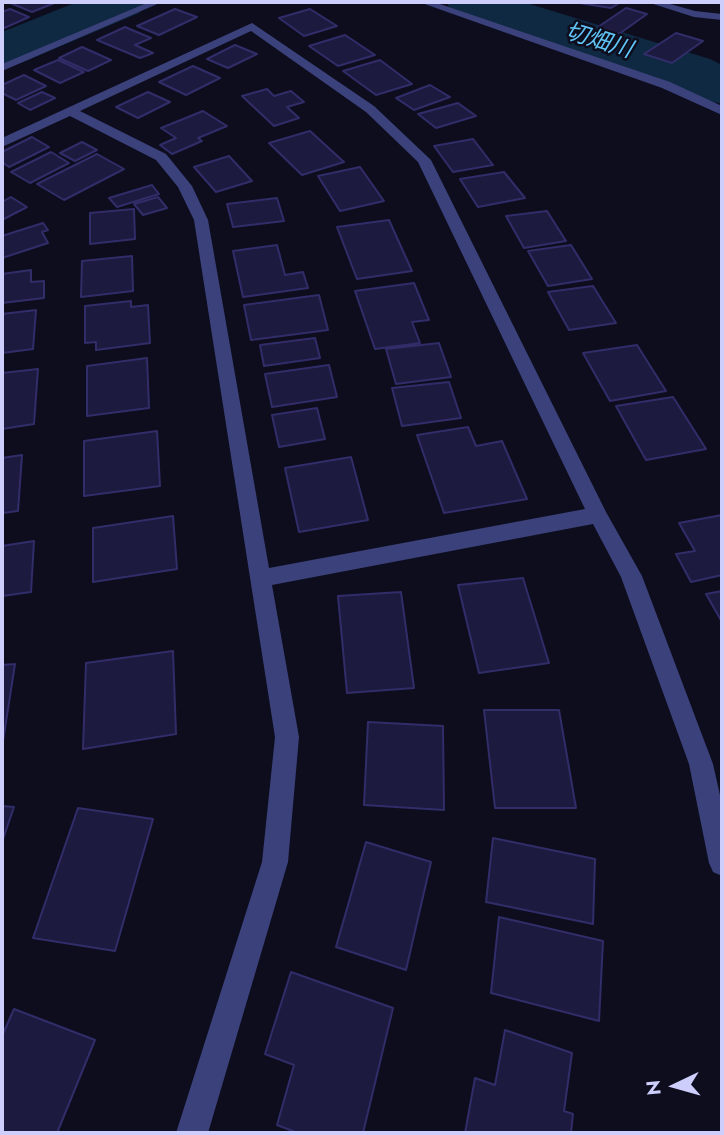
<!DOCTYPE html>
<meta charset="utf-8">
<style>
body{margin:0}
#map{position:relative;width:724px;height:1135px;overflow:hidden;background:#0e0d1e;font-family:Jost,sans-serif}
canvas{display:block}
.frame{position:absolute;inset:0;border:4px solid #cdcefc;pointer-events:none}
.north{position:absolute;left:640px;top:1051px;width:70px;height:70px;-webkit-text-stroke:5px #0e0d1e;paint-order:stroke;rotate:265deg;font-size:19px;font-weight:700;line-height:28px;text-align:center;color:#cdcefc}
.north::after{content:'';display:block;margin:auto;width:24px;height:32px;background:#cdcefc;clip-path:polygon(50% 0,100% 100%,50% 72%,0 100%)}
</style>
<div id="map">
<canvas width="724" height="1135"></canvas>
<div class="frame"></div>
<div class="north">N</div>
</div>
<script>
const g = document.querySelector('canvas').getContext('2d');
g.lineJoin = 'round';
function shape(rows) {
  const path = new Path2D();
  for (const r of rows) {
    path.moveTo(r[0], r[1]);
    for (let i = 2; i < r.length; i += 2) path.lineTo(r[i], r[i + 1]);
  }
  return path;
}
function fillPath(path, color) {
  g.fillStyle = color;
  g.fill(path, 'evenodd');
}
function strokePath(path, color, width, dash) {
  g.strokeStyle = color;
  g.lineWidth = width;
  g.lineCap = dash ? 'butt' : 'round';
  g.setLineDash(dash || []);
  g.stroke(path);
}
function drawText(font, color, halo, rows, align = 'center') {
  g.font = font + ' Jost,"Noto Sans JP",sans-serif';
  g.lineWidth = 5;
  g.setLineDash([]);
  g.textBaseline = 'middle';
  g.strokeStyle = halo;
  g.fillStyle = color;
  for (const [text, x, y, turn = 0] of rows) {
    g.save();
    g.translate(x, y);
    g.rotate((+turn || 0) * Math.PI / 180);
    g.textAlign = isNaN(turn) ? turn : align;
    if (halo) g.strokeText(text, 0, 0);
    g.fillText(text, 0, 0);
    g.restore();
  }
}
fillPath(shape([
 [77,2,146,2,139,13,21,63,2,67,2,32,77,2],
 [446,2,523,2,710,59,722,65,722,104,702,99,670,83,453,13,446,2]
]), '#0e2941');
const building = shape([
 [8,2,57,2,32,12,8,2],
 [573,2,621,2,611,8,573,2],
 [626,8,647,14,619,34,598,27,626,8],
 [10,9,29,17,2,29,2,12,10,9],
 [175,9,197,17,159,35,137,26,175,9],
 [310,9,337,26,304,36,279,18,310,9],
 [125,27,151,38,135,45,153,53,140,58,97,40,125,27],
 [676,33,703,41,672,63,644,54,676,33],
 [345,35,375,55,338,66,309,46,345,35],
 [235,45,257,54,228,68,207,59,235,45],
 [82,47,111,60,88,71,59,58,82,47],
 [58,60,84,72,60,83,34,70,58,60],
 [380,60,412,84,376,95,343,71,380,60],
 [193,66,220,78,186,95,159,82,193,66],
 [24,75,46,86,16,100,2,93,4,88,2,85,24,75],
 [430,85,450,97,414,110,396,98,430,85],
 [267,89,274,96,291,91,304,102,287,107,299,118,274,126,242,96,267,89],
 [42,92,55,98,30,110,18,103,42,92],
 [148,92,170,102,138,118,116,107,148,92],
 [458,103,476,116,436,128,418,114,458,103],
 [203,111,227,126,198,138,202,141,172,154,160,145,176,138,161,128,203,111],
 [310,131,344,162,302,175,269,143,310,131],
 [32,137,49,147,9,167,2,162,2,152,32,137],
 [473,139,493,165,453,172,434,146,473,139],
 [82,142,97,150,75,161,60,153,82,142],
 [51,152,69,163,30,183,11,172,51,152],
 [97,154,124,169,64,200,37,184,97,154],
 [229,156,252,181,216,192,194,167,229,156],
 [360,167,384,201,340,211,318,176,360,167],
 [504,172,525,198,478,207,460,179,504,172],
 [152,185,159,194,117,207,109,198,152,185],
 [11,197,27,207,2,220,2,202,11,197],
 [158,197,167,208,143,215,134,204,158,197],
 [277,198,284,221,233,227,227,204,277,198],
 [134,209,135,239,90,244,90,213,134,209],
 [547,211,566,241,524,248,506,216,547,211],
 [389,220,412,271,357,279,337,227,389,220],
 [43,223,48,230,42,232,48,243,2,258,2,236,43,223],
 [277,245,285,275,303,272,308,288,243,297,233,251,277,245],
 [571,245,592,279,548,286,528,251,571,245],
 [132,256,133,291,81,297,82,261,132,256],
 [31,270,31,282,44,281,44,298,2,303,2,274,31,270],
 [414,283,429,320,412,322,420,343,375,349,355,291,414,283],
 [593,286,616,323,569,330,548,292,593,286],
 [319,295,328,330,251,340,244,305,319,295],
 [131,301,131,307,148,305,150,343,96,350,96,342,85,343,85,306,131,301],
 [36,310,33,349,2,353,2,314,36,310],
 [315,338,320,358,264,366,260,345,315,338],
 [439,343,451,377,396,384,386,349,439,343],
 [637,345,666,391,610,401,583,353,637,345],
 [147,358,149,408,87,416,87,366,147,358],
 [329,365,337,397,272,407,265,374,329,365],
 [38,369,34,424,2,429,2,373,38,369],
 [449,382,461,418,402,426,392,388,449,382],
 [673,397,706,449,646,460,616,406,673,397],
 [317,408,325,439,279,447,272,415,317,408],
 [468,427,476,446,502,441,527,499,444,513,417,435,468,427],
 [157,431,160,486,84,496,84,441,157,431],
 [22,455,18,511,2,513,2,458,22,455],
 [351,457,368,520,299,532,285,468,351,457],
 [722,515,722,575,691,582,676,554,695,551,679,523,722,515],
 [173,516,177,569,93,582,93,528,173,516],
 [34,541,31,592,2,596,2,546,34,541],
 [523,578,549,663,479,673,458,585,523,578],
 [722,591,722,622,706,594,722,591],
 [401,592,414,688,347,693,338,596,401,592],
 [173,651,176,734,83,749,86,663,173,651],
 [15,664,3,741,2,741,2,665,15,664],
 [484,710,559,710,576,808,495,808,484,710],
 [368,722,443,726,444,810,364,805,368,722],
 [2,806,14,807,2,842,2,806],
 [78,808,153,819,115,951,33,938,78,808],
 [493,838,595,859,593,924,486,902,493,838],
 [366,842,431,862,406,970,336,947,366,842],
 [499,917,603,941,599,1021,491,993,499,917],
 [291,972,393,1008,363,1133,298,1133,277,1125,294,1065,265,1054,291,972],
 [14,1009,95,1040,57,1133,2,1133,2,1036,14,1009],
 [505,1030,572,1053,564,1111,573,1114,571,1133,465,1133,475,1078,495,1085,505,1030]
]);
fillPath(building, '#1c1a3e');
strokePath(building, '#312d69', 2);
fillPath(shape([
 [149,2,162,2,2,71,2,64,149,2],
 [419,2,434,2,670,82,722,106,722,115,662,88,419,2],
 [647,2,663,2,695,11,722,14,722,20,694,17,647,2],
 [252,23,374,106,431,160,606,512,642,576,713,764,722,804,722,876,713,872,709,863,689,764,621,577,593,524,272,585,299,737,288,862,208,1133,176,1133,262,862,275,737,194,220,178,187,156,160,70,116,2,147,2,138,252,23],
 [251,31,366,112,418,162,585,509,269,568,208,220,192,186,166,154,80,111,251,31]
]), '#3b417b');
drawText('italic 23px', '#60c6f7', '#0e0d1e', [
 ["切畑川",598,42,17]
]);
</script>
